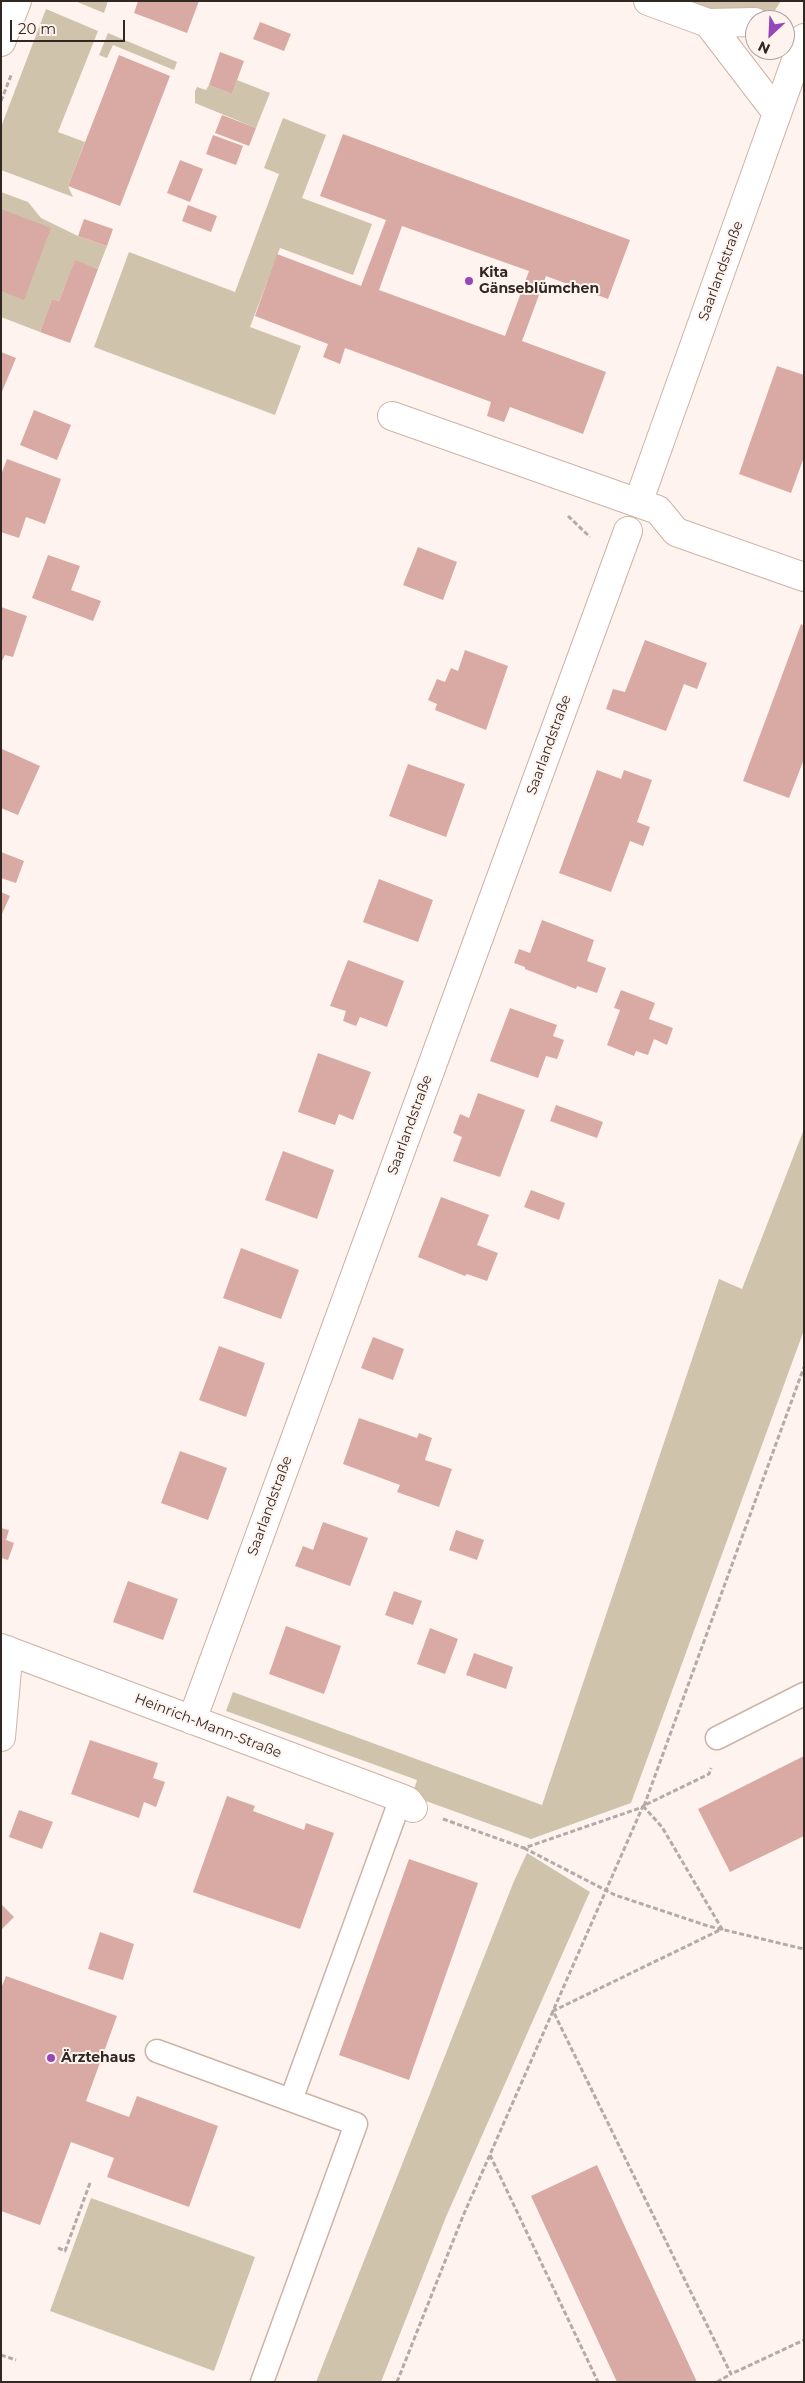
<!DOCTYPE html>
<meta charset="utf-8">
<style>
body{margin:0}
#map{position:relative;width:805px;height:2383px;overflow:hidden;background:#fef3ee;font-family:Montserrat,sans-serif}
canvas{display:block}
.frame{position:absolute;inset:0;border:2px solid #322823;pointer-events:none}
.north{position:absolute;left:745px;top:10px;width:50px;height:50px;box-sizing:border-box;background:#fef3ee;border:1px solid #aca29d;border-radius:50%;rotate:205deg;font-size:14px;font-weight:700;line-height:20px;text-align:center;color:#322823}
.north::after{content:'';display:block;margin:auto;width:18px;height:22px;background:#9746b6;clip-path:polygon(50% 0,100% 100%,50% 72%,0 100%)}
.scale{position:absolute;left:10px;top:20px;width:115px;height:22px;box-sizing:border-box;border:2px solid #322823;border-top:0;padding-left:6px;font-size:15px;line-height:18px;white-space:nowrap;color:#322823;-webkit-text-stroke:4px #fef3ee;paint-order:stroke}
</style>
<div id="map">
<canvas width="805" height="2383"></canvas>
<div class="frame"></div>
<div class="north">N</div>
<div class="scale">20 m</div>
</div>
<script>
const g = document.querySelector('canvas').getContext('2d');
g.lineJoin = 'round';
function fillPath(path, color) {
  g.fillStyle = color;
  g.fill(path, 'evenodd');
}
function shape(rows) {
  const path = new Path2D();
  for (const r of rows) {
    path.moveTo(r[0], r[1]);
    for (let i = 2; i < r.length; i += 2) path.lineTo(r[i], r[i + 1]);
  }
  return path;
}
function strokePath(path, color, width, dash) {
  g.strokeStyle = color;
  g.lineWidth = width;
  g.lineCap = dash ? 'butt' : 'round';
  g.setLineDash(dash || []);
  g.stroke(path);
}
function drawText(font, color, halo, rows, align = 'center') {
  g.font = font + ' Montserrat,sans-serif';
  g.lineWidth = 4;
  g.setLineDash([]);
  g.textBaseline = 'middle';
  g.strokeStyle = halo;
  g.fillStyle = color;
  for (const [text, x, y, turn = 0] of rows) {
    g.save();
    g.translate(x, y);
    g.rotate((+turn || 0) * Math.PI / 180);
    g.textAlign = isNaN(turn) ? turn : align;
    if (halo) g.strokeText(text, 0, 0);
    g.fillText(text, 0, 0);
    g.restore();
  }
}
fillPath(shape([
 [75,1,108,1,104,13],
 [666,1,781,1,772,15,710,16],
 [46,9,98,31,58,132,85,142,68,186,73,197,1,170,1,127],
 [108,33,177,62,174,70,113,45,107,58,99,55],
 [237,80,270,93,256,128,195,103,195,91,197,87,206,90,209,85,232,94],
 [283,118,326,135,302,198,372,224,353,275,280,248,250,327,301,346,275,415,94,347,129,252,235,292,279,174,264,168],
 [1,192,28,202,41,218,78,236,107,246,98,269,75,261,59,301,52,299,40,332,1,317],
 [804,1129,804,1330,631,1803,531,1839,412,1796,417,1780,226,1711,233,1692,542,1805,719,1279,742,1289],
 [527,1853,590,1892,588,1896,446,2217,381,2382,316,2382,514,1881],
 [91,2198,255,2257,214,2371,50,2311]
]), '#d0c3ab');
fillPath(shape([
 [138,1,199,1,187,33,134,13],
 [260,22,291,34,284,51,253,39],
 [220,52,244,61,232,94,209,85],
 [119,55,170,76,120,206,68,186],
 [222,115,256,128,249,146,215,133],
 [343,134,630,240,608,299,546,276,522,341,606,372,583,434,510,407,504,422,487,416,491,402,345,348,340,364,323,357,328,344,255,316,277,254,361,286,386,220,320,196],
 [402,226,529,271,505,336,379,290],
 [213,135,243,146,236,165,206,154],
 [180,160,203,169,190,202,167,193],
 [188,205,217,216,211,232,182,221],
 [1,209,51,228,24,300,1,291],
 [84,219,113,229,107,246,78,236],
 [75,260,98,269,70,343,40,332,52,299,59,301],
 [1,352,16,358,1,394],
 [777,366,804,375,804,457,791,493,739,474],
 [34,410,71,425,57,460,20,445],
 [7,459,61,479,45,524,26,517,19,538,1,532,1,475],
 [418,547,457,562,443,600,403,585],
 [48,555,80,566,71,590,101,601,93,621,32,598],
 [1,607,27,616,13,657,5,655,1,663],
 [801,624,804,626,804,759,789,798,743,781],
 [645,640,707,663,697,689,684,684,666,731,606,709,613,689,625,692],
 [465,650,508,666,486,730,435,710,437,704,428,700,437,679,445,682,451,668,458,671],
 [2,749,40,766,18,815,1,808],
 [408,764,465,784,446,837,389,816],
 [597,770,621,779,624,770,652,780,637,822,650,827,643,846,630,841,611,892,559,873],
 [1,852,24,861,16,883,1,878],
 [379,879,433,900,418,942,363,922],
 [1,892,10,896,1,916],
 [542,920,594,940,587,961,606,968,597,993,577,986,576,989,525,969,525,967,514,963,519,949,530,953],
 [348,960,404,981,387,1027,360,1017,356,1026,343,1021,346,1011,330,1006],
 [621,990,655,1003,649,1019,673,1028,667,1045,654,1039,648,1055,636,1051,634,1056,607,1045,620,1010,614,1008],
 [510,1008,557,1025,553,1036,564,1040,557,1059,546,1056,538,1078,490,1061],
 [318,1053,371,1072,353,1120,339,1114,335,1125,298,1112],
 [478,1093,525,1110,500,1177,453,1161,462,1137,453,1133,460,1114,469,1118],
 [556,1105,603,1122,597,1138,550,1121],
 [283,1151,334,1170,317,1219,265,1200],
 [531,1190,565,1203,559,1220,524,1207],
 [441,1197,489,1215,477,1245,498,1253,487,1281,467,1274,465,1276,418,1257],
 [241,1248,299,1270,281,1319,223,1298],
 [373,1337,404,1349,393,1380,361,1368],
 [219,1346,265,1363,246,1417,199,1400],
 [359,1418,417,1438,419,1433,432,1438,425,1460,452,1469,439,1507,397,1492,400,1485,343,1464],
 [180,1451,227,1468,208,1520,161,1503],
 [323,1522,368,1538,350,1586,295,1566,303,1546,313,1550],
 [1,1528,9,1530,6,1540,14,1543,8,1560,1,1558],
 [456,1530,484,1540,477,1560,449,1550],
 [128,1581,178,1599,163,1640,113,1622],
 [394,1591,422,1601,413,1625,385,1615],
 [286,1626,341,1646,324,1694,269,1674],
 [430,1628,458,1639,445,1674,417,1664],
 [474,1653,513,1667,506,1689,466,1675],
 [90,1740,158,1763,153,1778,165,1782,156,1807,144,1802,139,1818,71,1794],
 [804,1756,804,1836,730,1872,698,1809],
 [227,1796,255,1806,253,1811,304,1830,306,1823,334,1833,300,1929,193,1892],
 [19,1810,53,1822,42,1849,9,1837],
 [409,1859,478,1883,409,2080,339,2055],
 [1,1904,14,1917,1,1930],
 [100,1932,134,1944,123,1980,88,1969],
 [6,1976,117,2016,86,2101,129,2117,137,2096,218,2126,189,2207,107,2177,114,2158,71,2142,40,2225,1,2211,1,1988],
 [597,2165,626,2229,697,2382,617,2382,531,2196]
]), '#d8aaa3');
const service = shape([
 [717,1738,804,1694],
 [157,2051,356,2124,262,2382],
 [291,2100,401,1798]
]);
const minor = shape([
 [648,1,708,23,777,113],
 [708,23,755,22],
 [1,42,17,1],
 [392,416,658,510,676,532,804,577],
 [638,503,804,38],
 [1,1648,401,1798,408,1801,413,1808],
 [192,1720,628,531],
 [1,1737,7,1670,7,1650]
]);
strokePath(service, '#cdb3a6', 25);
strokePath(minor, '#cdb3a6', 30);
strokePath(shape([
 [1,101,12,73],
 [568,516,590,537],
 [643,1806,662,1827,722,1929,553,2011,731,2374,804,2340],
 [644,1806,804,1367],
 [443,1819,524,1848,643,1807],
 [524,1848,615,1895,708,1926,804,1949],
 [490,2155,598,2382],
 [58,2248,65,2251,90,2183],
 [1,2355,16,2360],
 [397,2382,463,2216,643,1806,709,1774,711,1768],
 [717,2382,731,2374]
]), '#b5aba6', 3, [5, 2.5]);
strokePath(service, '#fff', 22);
strokePath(minor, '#fff', 28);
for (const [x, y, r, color] of [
 [469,281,5,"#9746b6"],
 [51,2058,5,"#9746b6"]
]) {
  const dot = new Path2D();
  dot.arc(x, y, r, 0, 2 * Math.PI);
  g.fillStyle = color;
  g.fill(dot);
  strokePath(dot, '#fef3ee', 2);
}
drawText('14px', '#322823', '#fef3ee', [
 ["Saarlandstraße",721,271,-70],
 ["Saarlandstraße",549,745,-70],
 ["Saarlandstraße",410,1125,-70],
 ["Saarlandstraße",270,1506,-70],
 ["Heinrich-Mann-Straße",208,1726,21]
]);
drawText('bold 14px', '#322823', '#fef3ee', [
 ["Kita",479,273],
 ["Gänseblümchen",479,289],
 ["Ärztehaus",61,2058]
], 'left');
</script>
